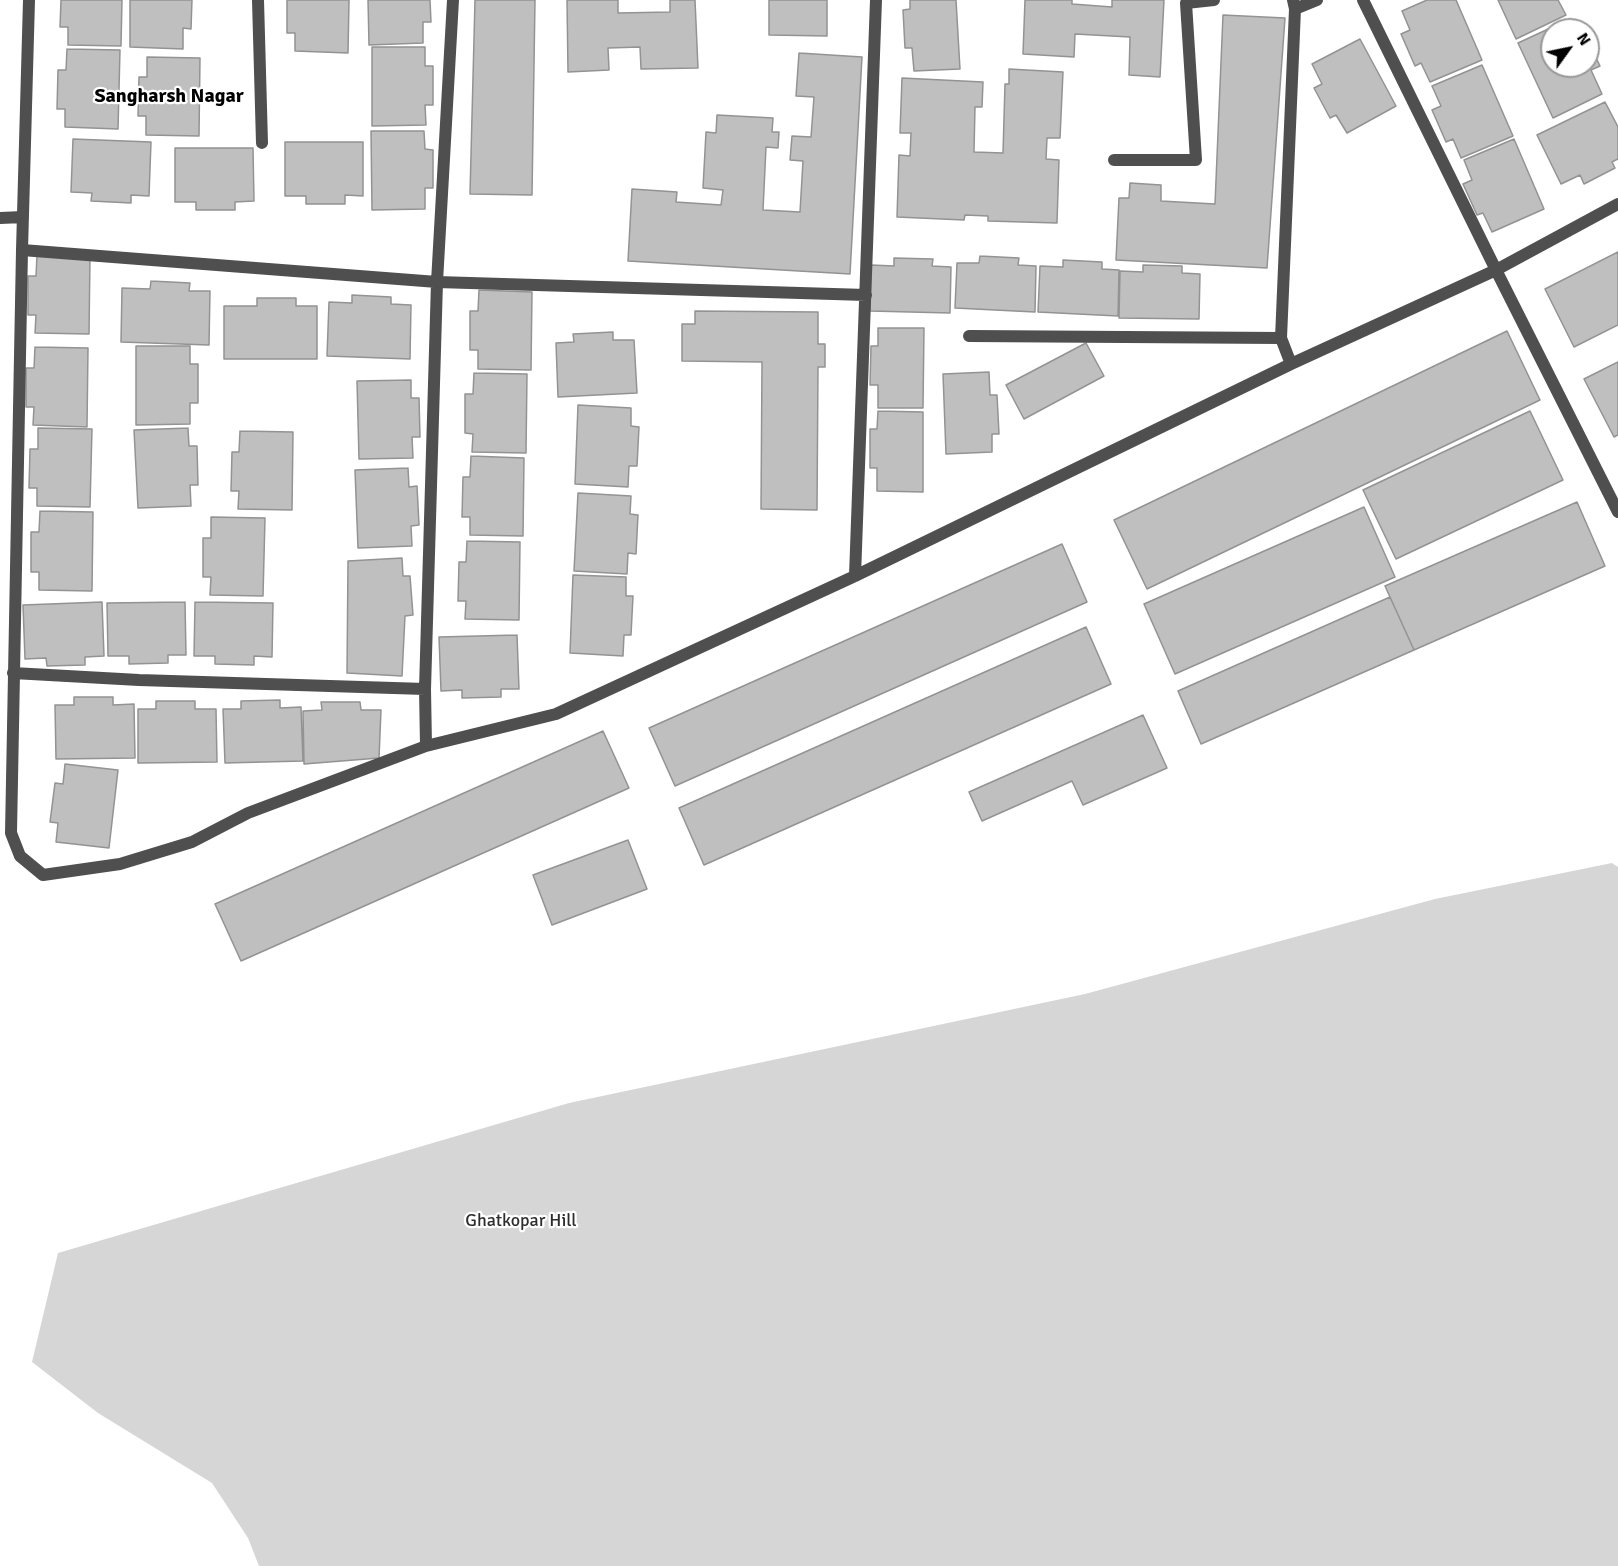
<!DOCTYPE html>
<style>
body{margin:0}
#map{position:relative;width:1618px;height:1566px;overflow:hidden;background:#fff;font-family:Signika,sans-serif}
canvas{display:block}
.north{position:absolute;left:1540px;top:18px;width:60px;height:60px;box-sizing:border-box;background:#fff;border:2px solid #999;border-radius:50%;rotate:57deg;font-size:16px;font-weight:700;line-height:24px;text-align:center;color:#000}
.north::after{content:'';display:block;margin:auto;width:21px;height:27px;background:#000;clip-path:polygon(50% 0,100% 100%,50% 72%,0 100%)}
</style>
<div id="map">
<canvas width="1618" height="1566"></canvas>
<div class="north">N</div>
</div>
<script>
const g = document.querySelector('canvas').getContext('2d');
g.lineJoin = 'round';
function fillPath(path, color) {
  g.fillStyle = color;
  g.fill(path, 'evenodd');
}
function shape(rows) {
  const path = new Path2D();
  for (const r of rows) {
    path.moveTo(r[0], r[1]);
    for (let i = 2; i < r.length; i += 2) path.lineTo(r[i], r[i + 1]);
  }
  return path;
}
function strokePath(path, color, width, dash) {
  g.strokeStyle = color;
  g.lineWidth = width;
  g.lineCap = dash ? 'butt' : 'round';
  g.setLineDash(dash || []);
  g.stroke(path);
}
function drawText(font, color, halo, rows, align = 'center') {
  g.font = font + ' Signika,sans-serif';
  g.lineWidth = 4.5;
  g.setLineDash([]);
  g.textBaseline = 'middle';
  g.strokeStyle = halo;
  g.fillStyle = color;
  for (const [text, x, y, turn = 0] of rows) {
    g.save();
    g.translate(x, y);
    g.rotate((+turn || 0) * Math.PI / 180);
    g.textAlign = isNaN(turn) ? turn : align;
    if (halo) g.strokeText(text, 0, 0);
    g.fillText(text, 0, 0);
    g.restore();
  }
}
fillPath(shape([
 [1612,863,1618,867,1618,1566,259,1566,248,1538,212,1483,98,1413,32,1362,58,1253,569,1103,1085,994,1435,899]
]), '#d6d6d6');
const building = shape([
 [61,0,122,0,121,46,68,45,68,27,60,27,61,0],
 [130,0,192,0,191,29,183,28,183,49,130,47,130,0],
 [287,0,349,0,348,53,295,51,295,33,287,33,287,0],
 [368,0,430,0,431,22,423,22,423,43,369,45,368,0],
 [475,0,535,0,532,195,470,194,475,0],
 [567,0,618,0,618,13,670,12,670,0,695,0,698,68,641,69,640,47,608,48,609,70,568,72,567,0],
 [769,0,827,0,827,36,769,35,769,0],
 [910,0,956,0,960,69,914,71,912,48,905,48,903,10,910,9,910,0],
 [1025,0,1072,0,1072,4,1112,7,1112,0,1164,0,1160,77,1129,75,1130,37,1075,34,1074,57,1023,54,1025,0],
 [1427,0,1456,0,1482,60,1430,82,1421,63,1415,66,1401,34,1410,30,1402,11,1427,0],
 [1498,0,1558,0,1566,15,1516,39,1498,0],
 [1223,15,1285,18,1267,268,1116,260,1119,198,1129,198,1130,183,1161,185,1161,201,1215,204,1223,15],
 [1570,19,1575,30,1552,30,1552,66,1588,66,1588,41,1600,66,1591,70,1602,94,1553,118,1518,43,1570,19],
 [1360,39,1396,106,1347,133,1336,115,1330,118,1314,88,1322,84,1312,64,1360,39],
 [372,47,425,47,425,66,433,66,433,105,425,105,426,125,372,126,372,47],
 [67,49,120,50,118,129,65,127,65,109,57,109,58,70,66,70,67,49],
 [799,53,862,57,850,274,628,261,632,189,677,192,676,202,721,205,723,190,703,188,706,132,716,133,717,115,773,118,772,132,779,132,778,148,766,147,763,210,800,212,803,161,790,160,792,136,811,137,814,97,796,96,799,53],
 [147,57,200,58,199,136,146,135,146,116,138,116,139,77,147,77,147,57],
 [1482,65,1513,136,1461,158,1453,139,1446,142,1432,110,1441,106,1432,86,1482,65],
 [1009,69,1063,72,1060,138,1047,138,1046,159,1059,160,1057,223,988,221,988,216,965,215,964,220,897,217,899,155,910,156,911,133,900,133,902,78,983,82,982,107,975,107,974,152,1003,153,1005,84,1009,84,1009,69],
 [1605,102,1618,127,1618,159,1612,162,1615,168,1584,184,1580,175,1561,184,1537,135,1605,102],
 [371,131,424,131,425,149,433,150,433,188,425,188,425,209,372,210,371,131],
 [73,139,151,142,149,196,131,195,131,203,91,201,92,193,71,192,73,139],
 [1514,139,1544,209,1492,232,1483,213,1477,215,1463,184,1472,180,1464,160,1514,139],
 [285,142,363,142,363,196,345,195,345,204,306,204,306,196,285,196,285,142],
 [175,148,253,148,254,201,235,202,235,210,196,210,196,202,175,202,175,148],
 [1618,252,1618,325,1574,347,1545,289,1618,252],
 [37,255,90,256,89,334,35,333,36,315,28,315,28,276,36,276,37,255],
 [980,256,1019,258,1018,265,1036,266,1035,312,955,308,957,263,979,263,980,256],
 [894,258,933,259,932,266,951,267,950,313,870,311,871,265,894,266,894,258],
 [1063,260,1102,262,1102,269,1119,270,1118,316,1038,312,1040,266,1063,267,1063,260],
 [1143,265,1182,266,1182,273,1200,274,1199,319,1119,318,1120,271,1143,272,1143,265],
 [151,281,190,283,189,291,210,291,209,345,121,342,122,288,150,289,151,281],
 [479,290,532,292,531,370,478,369,478,350,470,350,470,311,478,311,479,290],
 [352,295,391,297,391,304,411,305,410,359,327,356,329,302,352,303,352,295],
 [257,298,296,298,296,306,317,306,317,359,224,359,224,306,257,306,257,298],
 [695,311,818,312,818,344,825,344,825,367,818,367,817,510,761,509,762,362,682,361,682,324,695,324,695,311],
 [878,328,924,328,923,408,878,408,878,385,870,385,871,346,878,346,878,328],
 [1507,331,1540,400,1147,589,1114,520,1507,331],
 [613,332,613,340,634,340,637,393,558,397,556,343,574,342,573,334,613,332],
 [1086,343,1104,376,1024,419,1006,385,1086,343],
 [136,346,190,346,190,364,198,364,198,403,190,403,190,424,136,425,136,346],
 [35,347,88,348,87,427,33,425,34,407,26,407,26,368,34,368,35,347],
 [1618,362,1618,435,1614,437,1584,379,1618,362],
 [989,372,990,395,997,395,999,434,992,434,992,452,946,454,943,374,989,372],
 [474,373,527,374,526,453,472,452,473,434,465,433,465,394,473,394,474,373],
 [411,380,411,398,419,398,420,437,412,437,413,458,359,459,357,381,411,380],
 [578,405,631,408,631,426,639,427,637,466,629,466,628,487,575,484,578,405],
 [878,411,923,412,923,492,877,491,877,468,870,468,870,429,877,429,878,411],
 [1530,411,1563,480,1396,559,1363,490,1530,411],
 [38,428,92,429,90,507,37,506,37,488,29,488,30,449,38,449,38,428],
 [188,428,189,446,197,446,198,485,190,485,191,506,138,508,134,430,188,428],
 [240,431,293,432,292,510,238,509,239,491,231,491,232,452,239,452,240,431],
 [471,456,524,458,523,536,470,535,470,517,462,517,463,477,470,477,471,456],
 [408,468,409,487,417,486,419,525,411,526,412,546,358,548,355,470,408,468],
 [578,493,631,496,630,514,638,515,636,554,628,553,627,574,574,571,578,493],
 [1577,502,1605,566,1414,650,1385,586,1577,502],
 [1364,507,1395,577,1175,674,1144,604,1364,507],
 [40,511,93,512,92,591,39,590,39,572,31,572,31,532,39,532,40,511],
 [211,517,265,518,263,596,210,595,211,577,203,577,203,538,211,538,211,517],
 [467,541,520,542,519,620,465,619,466,601,458,601,459,562,466,562,467,541],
 [1062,544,1087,602,675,786,649,728,1062,544],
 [402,558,403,576,410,576,413,615,405,616,402,676,347,673,348,561,402,558],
 [573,575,626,577,626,596,633,596,631,635,624,635,623,656,570,653,573,575],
 [1390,597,1414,650,1201,744,1178,691,1390,597],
 [102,602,104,656,85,657,85,665,47,666,46,658,25,659,23,605,102,602],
 [185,602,186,655,168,655,168,663,129,664,129,656,108,656,107,603,185,602],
 [195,602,273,603,272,657,254,656,254,665,215,664,215,656,194,656,195,602],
 [1086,627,1111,684,704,865,679,808,1086,627],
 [517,635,519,689,501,689,501,697,462,698,462,690,441,691,439,637,517,635],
 [74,697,113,697,113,705,134,704,135,758,56,759,55,705,74,705,74,697],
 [280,700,280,708,301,707,303,761,225,763,223,709,241,709,241,701,280,700],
 [156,701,195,701,195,709,216,709,217,762,138,763,138,709,156,709,156,701],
 [321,702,360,702,361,710,381,710,379,758,304,764,303,711,322,710,321,702],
 [1143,715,1167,768,1083,805,1072,781,982,821,969,792,1143,715],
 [603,731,629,788,241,961,215,904,603,731],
 [65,764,118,770,109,848,56,842,58,823,50,822,55,783,63,784,65,764],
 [628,840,647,889,552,925,533,875,628,840]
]);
fillPath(building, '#bfbfbf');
strokePath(building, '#939393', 1.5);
strokePath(shape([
 [29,0,22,250,11,833,20,856,43,875,120,864,192,842,248,813,426,746,556,714,855,576,1291,364,1496,270,1618,204],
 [258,0,262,143],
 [1363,0,1496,270,1618,512],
 [1295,9,1317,0],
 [1114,160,1196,160,1186,3,1214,0],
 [0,218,23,217],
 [22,250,437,282,866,295],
 [969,336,1281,338],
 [1291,364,1281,338,1295,9,1293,0],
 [855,576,876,0],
 [13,673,139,680,425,689],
 [426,746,425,689,437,282,453,0]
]), '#4f4f4f', 12);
drawText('18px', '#2d2d2d', '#fff', [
 ["Ghatkopar Hill",521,1221]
]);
drawText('bold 20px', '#000', '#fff', [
 ["Sangharsh Nagar",169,97]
]);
</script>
